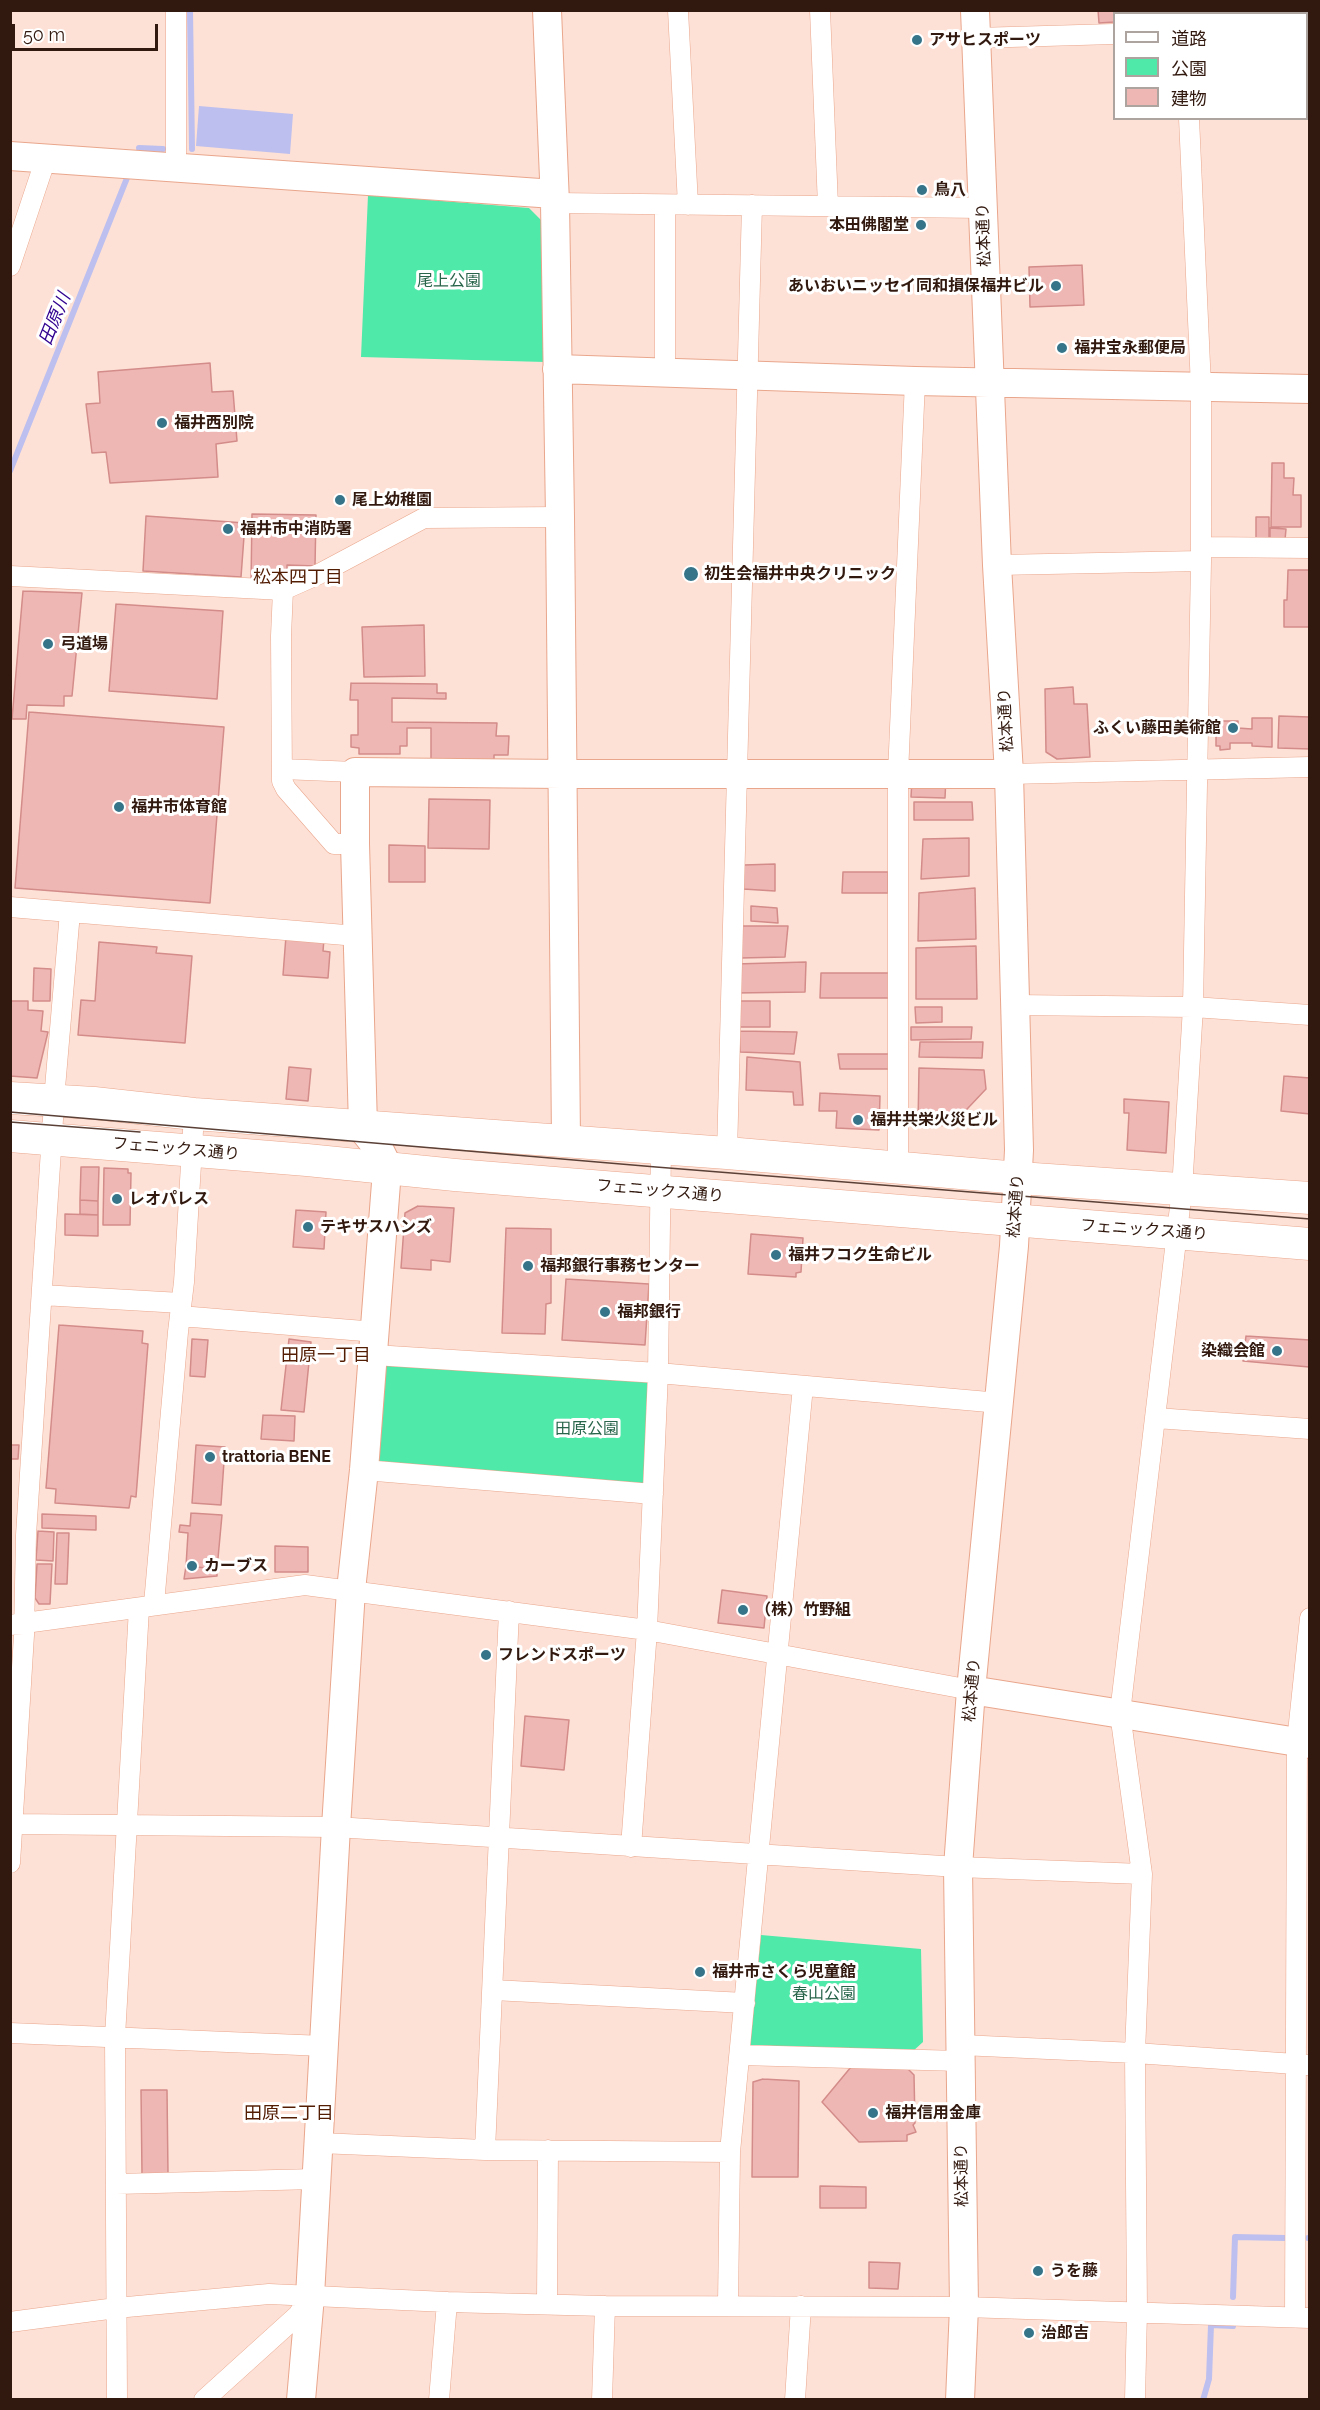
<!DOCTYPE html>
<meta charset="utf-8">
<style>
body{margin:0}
#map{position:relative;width:1320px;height:2410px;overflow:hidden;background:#fee1d6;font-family:Raleway,"Noto Sans JP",sans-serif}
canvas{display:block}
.frame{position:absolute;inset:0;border:12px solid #32190f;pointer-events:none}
.legend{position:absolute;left:1113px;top:12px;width:195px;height:108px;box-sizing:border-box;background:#fff;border:2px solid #ada39f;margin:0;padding:8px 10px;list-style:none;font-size:18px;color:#32190f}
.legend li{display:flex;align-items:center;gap:12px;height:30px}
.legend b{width:30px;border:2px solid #ada39f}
.scale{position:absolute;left:12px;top:24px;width:146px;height:27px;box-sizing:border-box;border:3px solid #32190f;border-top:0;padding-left:8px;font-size:18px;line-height:21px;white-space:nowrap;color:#32190f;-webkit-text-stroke:4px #fff;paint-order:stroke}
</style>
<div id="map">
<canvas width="1320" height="2410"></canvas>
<div class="frame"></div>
<ul class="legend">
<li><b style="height:8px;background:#fff"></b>道路</li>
<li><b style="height:16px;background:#4fe9aa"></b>公園</li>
<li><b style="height:16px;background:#efb7b4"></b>建物</li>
</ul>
<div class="scale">50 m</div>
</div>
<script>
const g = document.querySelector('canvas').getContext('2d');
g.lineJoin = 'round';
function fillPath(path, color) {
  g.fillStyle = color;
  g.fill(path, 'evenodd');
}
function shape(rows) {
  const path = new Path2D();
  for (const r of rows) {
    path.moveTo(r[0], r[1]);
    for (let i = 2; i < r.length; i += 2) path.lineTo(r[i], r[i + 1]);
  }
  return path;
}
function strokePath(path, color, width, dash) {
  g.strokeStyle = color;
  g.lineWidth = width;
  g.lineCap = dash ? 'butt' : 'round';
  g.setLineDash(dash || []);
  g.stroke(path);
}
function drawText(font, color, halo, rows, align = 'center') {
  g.font = font + ' Raleway,"Noto Sans JP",sans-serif';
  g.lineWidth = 6;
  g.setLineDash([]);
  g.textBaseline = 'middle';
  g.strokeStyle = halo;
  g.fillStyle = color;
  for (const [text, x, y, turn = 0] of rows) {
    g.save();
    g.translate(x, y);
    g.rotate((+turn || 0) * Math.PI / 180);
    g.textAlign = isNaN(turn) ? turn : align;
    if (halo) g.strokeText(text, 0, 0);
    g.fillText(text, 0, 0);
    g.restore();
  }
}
fillPath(shape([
 [368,195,529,208,541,220,545,362,361,357],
 [384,1363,653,1380,647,1489,376,1461],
 [761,1935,921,1949,923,2042,912,2052,750,2045]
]), '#4fe9aa');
fillPath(shape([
 [199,106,293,114,290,154,196,146]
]), '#bdbfee');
strokePath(shape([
 [190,10,192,149],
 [139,148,163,149],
 [10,471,127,178],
 [1308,2238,1310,2238],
 [1233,2297,1235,2237,1285,2238],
 [1203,2400,1209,2379,1211,2325,1233,2326]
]), '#bdbfee', 6);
const building = shape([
 [1098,10,1171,10,1171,11,1164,11,1164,14,1114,14,1114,22,1099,23,1098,10],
 [1082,265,1084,305,1030,307,1029,267,1082,265],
 [210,363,212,392,233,391,237,441,216,444,218,477,110,483,106,452,92,453,86,404,100,403,98,372,210,363],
 [1272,463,1284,463,1284,478,1294,478,1293,495,1301,495,1301,527,1271,527,1272,463],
 [252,514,316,515,315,566,287,565,287,585,251,584,252,514],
 [146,516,245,523,241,577,143,571,146,516],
 [1256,517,1269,517,1269,539,1256,539,1256,517],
 [1270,528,1286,529,1285,540,1270,539,1270,528],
 [1288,570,1309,570,1310,627,1284,627,1284,600,1287,600,1288,570],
 [23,591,82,593,72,696,64,696,64,706,27,705,26,719,12,719,23,591],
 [116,604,223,611,217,699,109,691,116,604],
 [424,625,425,676,364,677,362,627,424,625],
 [351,683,437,684,437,693,446,693,446,699,392,698,392,722,497,723,496,736,509,736,508,755,494,755,494,764,431,763,431,728,407,728,407,746,400,746,400,754,359,754,359,748,351,747,351,735,358,735,358,700,350,700,351,683],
 [1073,687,1074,704,1087,704,1090,757,1057,759,1046,752,1045,689,1073,687],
 [29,712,224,727,210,903,15,888,29,712],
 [1279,716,1310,717,1310,749,1278,748,1279,716],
 [1252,718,1272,718,1272,747,1252,746,1252,743,1230,743,1230,749,1220,750,1220,746,1216,746,1216,721,1238,721,1238,728,1252,729,1252,718],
 [946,777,945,798,911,797,912,779,946,777],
 [429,799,490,800,489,849,428,848,429,799],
 [914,802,972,802,973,820,914,820,914,802],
 [969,838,969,876,921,879,923,839,969,838],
 [389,845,425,846,425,882,389,882,389,845],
 [775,864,775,891,743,889,744,865,775,864],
 [843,872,888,872,888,893,842,893,843,872],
 [975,888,976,939,918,941,919,893,975,888],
 [751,906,777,908,778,923,751,921,751,906],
 [740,926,788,926,785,957,740,958,740,926],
 [286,936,324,939,323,951,330,952,328,978,283,975,286,936],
 [99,942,157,947,156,953,192,956,185,1043,78,1035,81,1000,95,1001,99,942],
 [976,946,977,999,916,999,916,948,976,946],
 [806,962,805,992,735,993,735,964,806,962],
 [34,968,51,969,50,1001,33,1001,34,968],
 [821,973,893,973,892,998,820,998,821,973],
 [10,1001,28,1001,28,1010,43,1011,41,1031,48,1032,37,1078,10,1076,10,1001],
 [734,1001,770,1001,770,1027,733,1027,734,1001],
 [915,1007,942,1007,942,1022,916,1023,915,1007],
 [911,1027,972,1027,971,1039,911,1040,911,1027],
 [739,1031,797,1032,794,1054,740,1052,739,1031],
 [920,1042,983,1042,982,1058,919,1057,920,1042],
 [838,1054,890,1054,894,1069,840,1069,838,1054],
 [747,1057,800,1062,803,1105,794,1105,793,1092,746,1090,747,1057],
 [289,1067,311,1069,308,1101,286,1099,289,1067],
 [919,1068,984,1070,986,1089,951,1126,918,1124,919,1068],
 [1284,1076,1310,1078,1310,1114,1281,1111,1284,1076],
 [820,1093,880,1096,879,1130,836,1128,837,1111,819,1111,820,1093],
 [1124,1099,1169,1102,1166,1153,1127,1150,1129,1113,1124,1113,1124,1099],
 [81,1167,99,1167,98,1201,80,1200,81,1167],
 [104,1168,128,1169,128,1173,131,1173,130,1225,103,1225,104,1168],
 [80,1200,98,1201,98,1215,80,1214,80,1200],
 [418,1206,454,1208,450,1262,431,1260,431,1270,401,1268,405,1213,418,1206],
 [296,1210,326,1212,324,1249,293,1247,296,1210],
 [65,1214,98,1215,98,1236,65,1235,65,1214],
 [506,1228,551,1229,551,1303,546,1304,545,1334,502,1333,506,1228],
 [751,1234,803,1238,801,1272,796,1273,796,1277,748,1274,751,1234],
 [566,1279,649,1284,645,1345,562,1340,566,1279],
 [59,1325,143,1331,142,1343,148,1344,136,1497,131,1496,129,1508,55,1503,56,1489,46,1488,59,1325],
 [1246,1336,1310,1340,1309,1367,1243,1361,1246,1336],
 [192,1339,208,1340,205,1377,190,1376,192,1339],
 [289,1339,311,1342,304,1412,281,1410,289,1339],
 [263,1415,295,1416,294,1441,261,1439,263,1415],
 [10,1445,19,1445,18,1459,10,1459,10,1445],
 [196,1445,225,1447,221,1505,192,1503,196,1445],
 [191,1513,222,1515,217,1569,186,1566,188,1533,179,1532,180,1525,190,1526,191,1513],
 [42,1514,96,1516,96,1530,42,1528,42,1514],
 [38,1531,54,1532,53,1561,36,1560,38,1531],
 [57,1533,69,1533,67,1584,55,1584,57,1533],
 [275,1546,308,1547,308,1572,275,1572,275,1546],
 [37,1564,52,1564,50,1604,39,1604,35,1598,37,1564],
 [186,1566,217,1569,217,1576,184,1579,186,1566],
 [722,1590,767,1596,764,1628,718,1623,722,1590],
 [525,1716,569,1720,564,1770,521,1766,525,1716],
 [851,2067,906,2067,914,2075,915,2123,913,2125,916,2132,907,2135,907,2141,859,2142,822,2102,851,2067],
 [763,2079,799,2081,798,2177,752,2177,753,2082,763,2079],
 [141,2090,167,2090,168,2174,142,2174,141,2090],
 [820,2186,866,2187,866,2208,820,2208,820,2186],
 [869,2262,900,2263,898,2289,869,2288,869,2262]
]);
fillPath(building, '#efb7b4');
strokePath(building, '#d38c89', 1.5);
const street = shape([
 [176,10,176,167],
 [678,10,688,205],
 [820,10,828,206],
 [1184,10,1184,14],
 [1306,28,1310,28],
 [976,38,1114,34],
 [555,203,983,208],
 [10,266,46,158],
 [665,373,665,205],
 [1201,547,1310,548],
 [997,565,1201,561],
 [10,576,283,590,319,574,424,518,560,517],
 [283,590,281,636,282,781,286,789,334,844,355,844],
 [282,769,355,772],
 [1009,774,1310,767],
 [10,907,357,936],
 [1014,1005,1193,1007,1310,1015],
 [727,1153,752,205],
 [898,1168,898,774,915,381],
 [42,1295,181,1303],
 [180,1316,376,1332],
 [374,1355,658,1373,1000,1403],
 [1156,1418,1310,1429],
 [364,1470,653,1494],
 [154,1604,178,1332,184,1282,194,1114],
 [10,1625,305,1585,647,1630,971,1690],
 [10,1824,336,1827,958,1867,1142,1874],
 [631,1847,647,1630,658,1373,661,1148],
 [10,1863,24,1635,26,1535,55,1088,70,912],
 [493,1990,745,2003],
 [10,2033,324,2046],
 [961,2045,1135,2053,1310,2065],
 [740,2055,960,2061],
 [319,2143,485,2150,730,2152],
 [485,2150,509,1611],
 [116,2184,316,2179],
 [547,2303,548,2150],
 [728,2305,730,2152,803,1386],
 [1295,2317,1297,1742,1310,1618],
 [10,2322,116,2308,269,2294,447,2302,605,2306,964,2307,1310,2318],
 [117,2400,115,2037,139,1608],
 [204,2400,298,2315,309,2298],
 [439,2400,447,2302],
 [602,2400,605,2306],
 [795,2400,801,2306],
 [1135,2400,1137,2311,1135,2053,1142,1874,1120,1713,1182,1190,1193,1007,1201,561,1201,387,1189,118]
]);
const secondary = shape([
 [547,10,555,203,560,517,566,1141],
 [10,156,554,194],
 [557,369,915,381,1310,389],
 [971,1690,1310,1744],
 [301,2400,310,2296,336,1827,351,1590,364,1470,386,1183,386,1163,380,1151,364,1131,363,1126,355,844,355,772,562,774,1009,774],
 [960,2400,964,2307,958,1867,971,1690,1014,1246,1019,1150,1009,774,997,565,975,10]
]);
const primary = shape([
 [10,1098,94,1103,194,1114,727,1153,1019,1178,1310,1198],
 [10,1136,307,1160,455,1175,1310,1244]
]);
strokePath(street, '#e9a68c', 21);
strokePath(secondary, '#e9a68c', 30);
strokePath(primary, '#e9a68c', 33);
strokePath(street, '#fff', 20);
strokePath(secondary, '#fff', 28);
strokePath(primary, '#fff', 32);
strokePath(shape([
 [10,1112,656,1167,1310,1219],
 [10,1122,140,1132]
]), '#5a4036', 1.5);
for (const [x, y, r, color] of [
 [917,40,6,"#357489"],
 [922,190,6,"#357489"],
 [921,225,6,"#357489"],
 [1056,286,6,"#357489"],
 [1062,348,6,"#357489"],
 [162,423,6,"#357489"],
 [340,500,6,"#357489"],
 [228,529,6,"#357489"],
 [691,574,8,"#357489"],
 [48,644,6,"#357489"],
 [1233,728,6,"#357489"],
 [119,807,6,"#357489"],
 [858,1120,6,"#357489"],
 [117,1199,6,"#357489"],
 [308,1227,6,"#357489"],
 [776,1255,6,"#357489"],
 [528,1266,6,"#357489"],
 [605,1312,6,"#357489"],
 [1277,1351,6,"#357489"],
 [210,1457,6,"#357489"],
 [192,1566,6,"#357489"],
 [743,1610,6,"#357489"],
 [486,1655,6,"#357489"],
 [700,1972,6,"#357489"],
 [873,2113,6,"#357489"],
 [1038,2271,6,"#357489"],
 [1029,2333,6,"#357489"]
]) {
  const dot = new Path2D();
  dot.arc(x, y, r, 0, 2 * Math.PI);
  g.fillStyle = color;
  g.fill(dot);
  strokePath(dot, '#fff', 2);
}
drawText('bold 16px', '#32190f', '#fff', [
 ["アサヒスポーツ",929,40],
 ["鳥八",934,190],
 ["本田佛閣堂",909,225,"right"],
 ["あいおいニッセイ同和損保福井ビル",1044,286,"right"],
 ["福井宝永郵便局",1074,348],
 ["福井西別院",174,423],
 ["尾上幼稚園",352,500],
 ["福井市中消防署",240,529],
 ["初生会福井中央クリニック",704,574],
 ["弓道場",60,644],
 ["ふくい藤田美術館",1221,728,"right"],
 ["福井市体育館",131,807],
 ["福井共栄火災ビル",870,1120],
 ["レオパレス",129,1199],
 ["テキサスハンズ",320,1227],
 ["福井フコク生命ビル",788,1255],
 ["福邦銀行事務センター",540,1266],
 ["福邦銀行",617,1312],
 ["染織会館",1265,1351,"right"],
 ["trattoria BENE",222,1457],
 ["カーブス",204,1566],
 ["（株）竹野組",755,1610],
 ["フレンドスポーツ",498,1655],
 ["福井市さくら児童館",712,1972],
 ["福井信用金庫",885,2113],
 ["うを藤",1050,2271],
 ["治郎吉",1041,2333]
], 'left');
drawText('16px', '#32190f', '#fff', [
 ["松本通り",984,235,-92],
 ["松本通り",1006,720,-93],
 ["フェニックス通り",176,1149,5],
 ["フェニックス通り",660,1191,5],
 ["松本通り",1016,1206,-86],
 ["フェニックス通り",1144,1230,4],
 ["松本通り",972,1690,-85],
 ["松本通り",962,2175,-91]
]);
drawText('16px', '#28654b', '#fff', [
 ["尾上公園",449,281],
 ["田原公園",587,1429],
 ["春山公園",824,1994]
]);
drawText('italic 18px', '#30008f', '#fff', [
 ["田原川",55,319,-68]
]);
drawText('18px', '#531d04', '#fff', [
 ["松本四丁目",298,578],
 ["田原一丁目",326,1356],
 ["田原二丁目",289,2114]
]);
</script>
